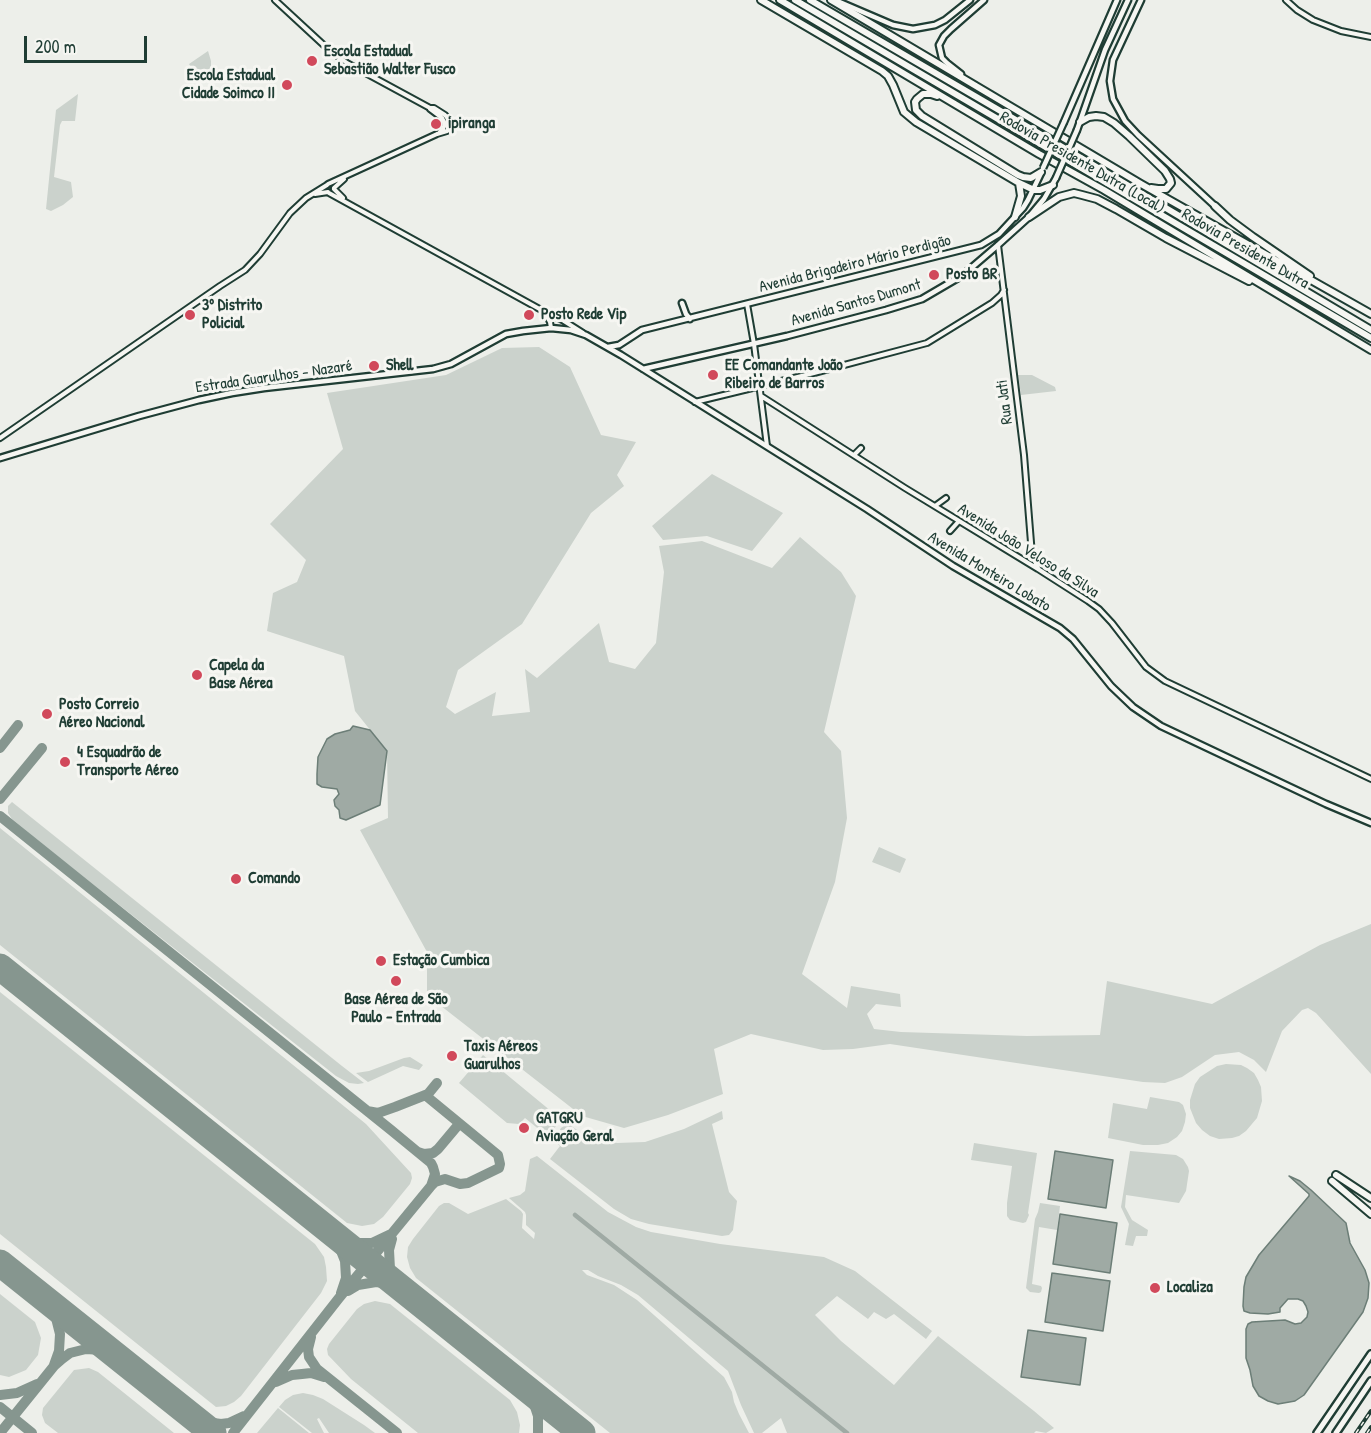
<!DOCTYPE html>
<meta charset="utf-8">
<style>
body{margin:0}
#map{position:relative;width:1371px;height:1433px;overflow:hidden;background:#edefea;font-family:"Patrick Hand",sans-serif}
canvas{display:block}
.scale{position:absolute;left:24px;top:36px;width:123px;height:27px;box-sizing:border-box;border:3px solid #1f3d34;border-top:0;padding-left:8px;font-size:18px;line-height:21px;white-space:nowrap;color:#1f3d34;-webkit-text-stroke:4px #f6f6f2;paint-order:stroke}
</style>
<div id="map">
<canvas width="1371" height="1433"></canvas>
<div class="scale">200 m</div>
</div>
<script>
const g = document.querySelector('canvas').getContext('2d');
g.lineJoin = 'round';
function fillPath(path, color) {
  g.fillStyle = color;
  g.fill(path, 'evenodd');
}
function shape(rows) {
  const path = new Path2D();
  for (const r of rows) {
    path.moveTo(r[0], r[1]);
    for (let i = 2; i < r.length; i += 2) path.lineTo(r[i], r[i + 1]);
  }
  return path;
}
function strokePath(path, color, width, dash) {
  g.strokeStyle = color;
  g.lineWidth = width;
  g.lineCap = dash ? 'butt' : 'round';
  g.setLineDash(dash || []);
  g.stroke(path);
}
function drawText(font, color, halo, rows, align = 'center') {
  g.font = font + ' "Patrick Hand",sans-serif';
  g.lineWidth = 6;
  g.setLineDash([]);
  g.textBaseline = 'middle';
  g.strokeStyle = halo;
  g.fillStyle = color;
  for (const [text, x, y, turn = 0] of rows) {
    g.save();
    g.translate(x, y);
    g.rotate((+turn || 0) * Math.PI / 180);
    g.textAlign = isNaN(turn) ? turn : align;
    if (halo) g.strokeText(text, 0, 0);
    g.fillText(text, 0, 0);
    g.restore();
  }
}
fillPath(shape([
 [208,51,211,61,211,69,208,76,203,81,194,73,189,64],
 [78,94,75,121,62,121,60,125,54,177,71,182,73,197,63,205,51,211,46,209,56,110],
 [539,347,570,367,601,435,636,442,617,475,624,486,591,513,522,624,458,670,446,707,455,714,496,692,492,716,530,712,525,669,537,678,599,623,609,662,635,669,656,643,664,572,659,546,702,541,772,568,800,537,841,572,856,596,824,732,841,751,847,818,835,882,802,974,847,1008,851,986,900,994,901,1007,876,1004,867,1014,874,1029,901,1032,1027,1036,1100,1035,1107,981,1212,1004,1320,945,1371,924,1371,1074,1316,1013,1308,1008,1302,1010,1282,1031,1266,1072,1254,1060,1239,1052,1215,1055,1182,1077,1165,1083,1143,1082,890,1044,853,1049,823,1050,751,1034,714,1049,723,1094,668,1115,624,1128,582,1116,427,995,427,952,360,830,388,818,387,751,355,711,344,656,267,631,273,593,297,582,306,560,270,524,343,449,327,393,446,375,502,348],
 [1018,375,1032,375,1055,387,1056,391,1021,395],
 [712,474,783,513,752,551,707,536,663,540,652,526],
 [12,802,342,1066,364,1083,358,1084,349,1083,336,1076,47,848,12,819,8,813,8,806],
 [0,828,366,1124,411,1173,412,1178,410,1184,383,1217,374,1224,362,1226,347,1223,0,945],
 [879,847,906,859,900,873,872,862],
 [0,992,315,1244,324,1257,326,1267,327,1281,321,1293,241,1396,234,1402,226,1406,216,1407,0,1234],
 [483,1055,557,1116,558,1124,549,1134,548,1133,546,1135,525,1118,519,1124,507,1123,459,1083],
 [410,1057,423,1065,419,1070,403,1066,368,1082,356,1073,369,1071,404,1058],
 [1226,1064,1241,1065,1247,1068,1254,1073,1258,1080,1261,1087,1262,1101,1257,1118,1246,1131,1239,1136,1232,1138,1219,1139,1210,1136,1202,1130,1196,1123,1190,1108,1190,1100,1195,1084,1200,1077,1217,1066],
 [1150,1097,1179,1102,1183,1105,1186,1114,1185,1122,1182,1131,1177,1137,1168,1143,1158,1145,1143,1145,1108,1138,1113,1103,1147,1109],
 [722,1111,723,1119,712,1124,729,1192,737,1201,733,1230,729,1235,722,1236,649,1224,631,1219,614,1209,550,1159,560,1146,553,1140,561,1128,567,1124,570,1125,583,1134,590,1137,617,1143,645,1142,684,1129],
 [974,1143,1037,1153,1028,1213,1029,1215,1026,1222,1023,1223,1010,1220,1007,1216,1007,1203,1012,1166,971,1160],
 [1130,1151,1176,1155,1183,1159,1188,1167,1189,1171,1186,1191,1179,1203,1126,1195,1125,1207,1132,1220,1148,1230,1147,1236,1136,1236,1133,1246,1125,1245,1129,1224,1121,1207],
 [537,1156,608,1212,636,1227,651,1232,720,1244,824,1257,855,1271,932,1331,926,1339,894,1314,886,1319,874,1312,868,1319,837,1296,815,1315,841,1341,894,1385,938,1336,1034,1411,1054,1428,1046,1433,1036,1431,1034,1433,787,1433,781,1418,762,1433,754,1433,741,1405,728,1371,638,1295,621,1285,598,1276,588,1270,582,1270,587,1275,614,1285,637,1300,724,1377,732,1392,734,1402,739,1414,749,1433,610,1433,416,1278,410,1268,407,1257,408,1247,413,1239,439,1206,444,1203,449,1203,468,1214,506,1199,521,1211,523,1214,522,1228,534,1239,535,1233,526,1225,526,1215,525,1212,509,1198,520,1195,525,1191,530,1159],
 [1040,1203,1060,1206,1057,1230,1039,1227,1032,1284,1041,1286,1042,1288,1041,1292,1039,1293,1030,1292,1026,1288,1035,1219,1038,1212],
 [0,1294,35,1322,41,1338,38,1355,26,1370,9,1377,0,1375],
 [375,1301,390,1304,510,1400,517,1412,520,1425,519,1433,418,1433,351,1379,328,1355,327,1349,329,1344,357,1309,364,1304],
 [89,1368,98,1372,174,1433,58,1433,45,1423,42,1415,43,1408,74,1370],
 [303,1393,313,1395,323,1399,364,1425,375,1433,329,1433,319,1418,317,1419,324,1433,312,1433,279,1407,285,1400,293,1395],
 [278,1408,309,1433,257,1433]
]), '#cbd2cc');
const water = shape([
 [353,726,370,730,387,751,380,805,346,820,340,818,339,810,335,806,334,800,339,794,337,789,322,787,317,784,317,774,318,757,327,739,335,734,350,730,353,726],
 [1055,1151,1113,1160,1106,1208,1048,1199,1055,1151],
 [1289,1176,1300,1181,1311,1190,1346,1223,1350,1243,1365,1270,1369,1283,1368,1298,1363,1312,1304,1395,1295,1401,1278,1404,1268,1401,1259,1396,1253,1386,1250,1370,1246,1358,1246,1329,1248,1324,1252,1322,1285,1320,1295,1324,1301,1323,1307,1317,1308,1312,1306,1306,1303,1301,1298,1299,1288,1299,1280,1308,1280,1312,1268,1314,1250,1313,1244,1311,1243,1306,1244,1287,1246,1277,1259,1255,1309,1196,1309,1194,1289,1176],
 [1060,1214,1117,1223,1110,1273,1053,1264,1060,1214],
 [1052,1273,1110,1281,1103,1331,1045,1322,1052,1273],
 [1028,1330,1086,1338,1080,1385,1021,1377,1028,1330]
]);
fillPath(water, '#9faaa4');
strokePath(water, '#6c7e77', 1.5);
strokePath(shape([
 [575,1215,847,1433]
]), '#9faaa4', 4.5);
strokePath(shape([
 [0,748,18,725],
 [0,799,42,748],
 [0,816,391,1130,431,1163,433,1167,435,1174,431,1186,339,1298,233,1433],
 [425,1095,498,1155,500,1164,499,1168,468,1183,460,1184,445,1179,435,1182,431,1186],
 [367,1111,378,1113,395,1107,428,1094,437,1083],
 [418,1152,424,1154,433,1153,438,1149,459,1124],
 [335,1236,345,1261,346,1278,341,1293],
 [335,1236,353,1243,372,1243,391,1234],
 [392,1239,389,1250,390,1269,404,1291],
 [348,1291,358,1285,376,1282,383,1283,404,1291],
 [44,1298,56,1318,60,1334,59,1351,54,1365],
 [311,1337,308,1349,309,1357,317,1369,397,1433],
 [276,1382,292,1375,302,1374,311,1373,324,1377],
 [520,1384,535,1407,538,1416,538,1433],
 [0,1395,17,1393,37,1384],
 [0,1407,32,1433],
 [188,1413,206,1422,221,1424,229,1423,244,1416],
 [566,1420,577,1433],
 [0,1433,54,1366,62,1359,70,1353,86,1349,102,1350,112,1352]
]), '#86968f', 10);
strokePath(shape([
 [0,967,582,1433],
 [0,1263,213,1433]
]), '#86968f', 27);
const tertiary = shape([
 [275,0,328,49,347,63,430,108,434,108,445,115,451,122,451,127,447,131,437,134,328,184],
 [1286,0,1297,10,1313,20,1341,31,1371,37],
 [430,109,442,118,445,124,443,129,440,132],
 [334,188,344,179],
 [334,189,343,198],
 [329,193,545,312,564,321,583,333],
 [315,194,328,192],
 [998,245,1024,455,1032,555,1038,568],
 [747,304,754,344,767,446],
 [545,313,550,322,551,328],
 [761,396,905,488,1038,569,1088,601,1099,609,1112,623,1146,667,1165,681,1371,779],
 [695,402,814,373,927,343,992,303,1001,295,1004,290],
 [0,438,220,286,245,270,260,254,290,213,306,198,327,185],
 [854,455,861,448],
 [935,506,946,498],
 [950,531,959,521]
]);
const secondary = shape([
 [1141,0,1113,60,1110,81,1113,99,1125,121,1138,135,1215,206],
 [837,1,893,25,913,29,935,25,945,20,970,0],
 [961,74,947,63,942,58,939,45,944,36,951,29,984,0],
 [1064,122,1117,0],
 [1077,130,1105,50,1128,0],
 [682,303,686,314,690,319],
 [608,347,619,345,642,330,981,245,999,234,1023,208,1028,200,1041,173],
 [643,369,787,336,886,310,922,299,963,275,998,245,1029,217,1044,199,1056,178],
 [0,458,139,416,199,400,232,393,264,388,433,369,451,364,506,334,523,331,551,328,571,330,586,335,621,355,867,509,953,566,1060,628,1073,639,1111,686,1133,707,1161,726,1326,804,1371,823]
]);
const primary = shape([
 [1317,1433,1371,1354],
 [1336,1433,1371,1381]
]);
const motorway = shape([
 [761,0,882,71,888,76,893,85,904,112,916,122,1019,183,1034,190,1040,190,1053,185],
 [780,0,1039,154,1104,190,1371,350],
 [795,0,1371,338],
 [810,0,1112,176,1371,330],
 [831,0,1141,184,1371,314],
 [937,96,931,94,923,94,917,99,915,102,916,110,922,116,1018,175,1023,177,1031,178,1041,172],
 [1080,122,1089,117,1096,116,1104,117,1114,123,1129,136,1165,171,1170,179,1171,183,1166,189,1158,189,1151,188],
 [1215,206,1230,220,1253,237,1310,276],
 [1015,217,1021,196,1019,183],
 [1029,217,1059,197,1074,193,1082,195,1097,199,1116,209,1166,238,1249,281],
 [1336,1175,1371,1198],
 [1332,1181,1371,1214]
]);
strokePath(tertiary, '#1f3d34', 8);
strokePath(secondary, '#1f3d34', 9);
strokePath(primary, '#1f3d34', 10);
strokePath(motorway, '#1f3d34', 10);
strokePath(tertiary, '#f6f6f2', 4);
strokePath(secondary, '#f6f6f2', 4.5);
strokePath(primary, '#f6f6f2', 5);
strokePath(motorway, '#f6f6f2', 6);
const rail = shape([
 [1356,1433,1371,1411],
 [1367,1433,1371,1427]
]);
strokePath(rail, '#1f3d34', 4);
strokePath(rail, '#f6f6f2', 1.5, [4.5]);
const secondaryBridge = shape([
 [1043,168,1064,122],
 [1056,178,1077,130]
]);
strokePath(secondaryBridge, '#1f3d34', 9, []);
strokePath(secondaryBridge, '#f6f6f2', 4.5);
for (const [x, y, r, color] of [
 [312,61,6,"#d1495b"],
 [287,85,6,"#d1495b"],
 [436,124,6,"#d1495b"],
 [934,275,6,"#d1495b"],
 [190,315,6,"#d1495b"],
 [529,315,6,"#d1495b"],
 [374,366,6,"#d1495b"],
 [713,375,6,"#d1495b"],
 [197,675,6,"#d1495b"],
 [47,714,6,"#d1495b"],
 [65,762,6,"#d1495b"],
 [236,879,6,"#d1495b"],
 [381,961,6,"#d1495b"],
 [396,981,6,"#d1495b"],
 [452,1056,6,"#d1495b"],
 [524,1128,6,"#d1495b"],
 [1155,1288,6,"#d1495b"]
]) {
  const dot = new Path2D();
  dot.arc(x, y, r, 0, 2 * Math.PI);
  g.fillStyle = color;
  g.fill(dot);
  strokePath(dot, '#f6f6f2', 2);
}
drawText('bold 16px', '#1f3d34', '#f6f6f2', [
 ["Escola Estadual",324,52],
 ["Sebastião Walter Fusco",324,70],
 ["Escola Estadual",275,76,"right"],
 ["Cidade Soimco II",275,94,"right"],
 ["ipiranga",448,124],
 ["Posto BR",946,275],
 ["3º Distrito",202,306],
 ["Policial",202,324],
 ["Posto Rede Vip",541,315],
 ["Shell",386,366],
 ["EE Comandante João",725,366],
 ["Ribeiro de Barros",725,384],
 ["Capela da",209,666],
 ["Base Aérea",209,684],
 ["Posto Correio",59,705],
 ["Aéreo Nacional",59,723],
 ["4 Esquadrão de",77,753],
 ["Transporte Aéreo",77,771],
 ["Comando",248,879],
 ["Estação Cumbica",393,961],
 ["Base Aérea de São",396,1000,"center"],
 ["Paulo - Entrada",396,1018,"center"],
 ["Taxis Aéreos",464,1047],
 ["Guarulhos",464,1065],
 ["GATGRU",536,1119],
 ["Aviação Geral",536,1137],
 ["Localiza",1167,1288]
], 'left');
drawText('16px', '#1f3d34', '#f6f6f2', [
 ["Rodovia Presidente Dutra (Local)",1082,163,30],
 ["Rodovia Presidente Dutra",1245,249,30],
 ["Avenida Brigadeiro Mário Perdigão",855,264,-14],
 ["Avenida Santos Dumont",856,303,-16],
 ["Estrada Guarulhos - Nazaré",274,377,-8],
 ["Rua Jati",1005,402,-97],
 ["Avenida João Veloso da Silva",1028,551,32],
 ["Avenida Monteiro Lobato",989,572,31]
]);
</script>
